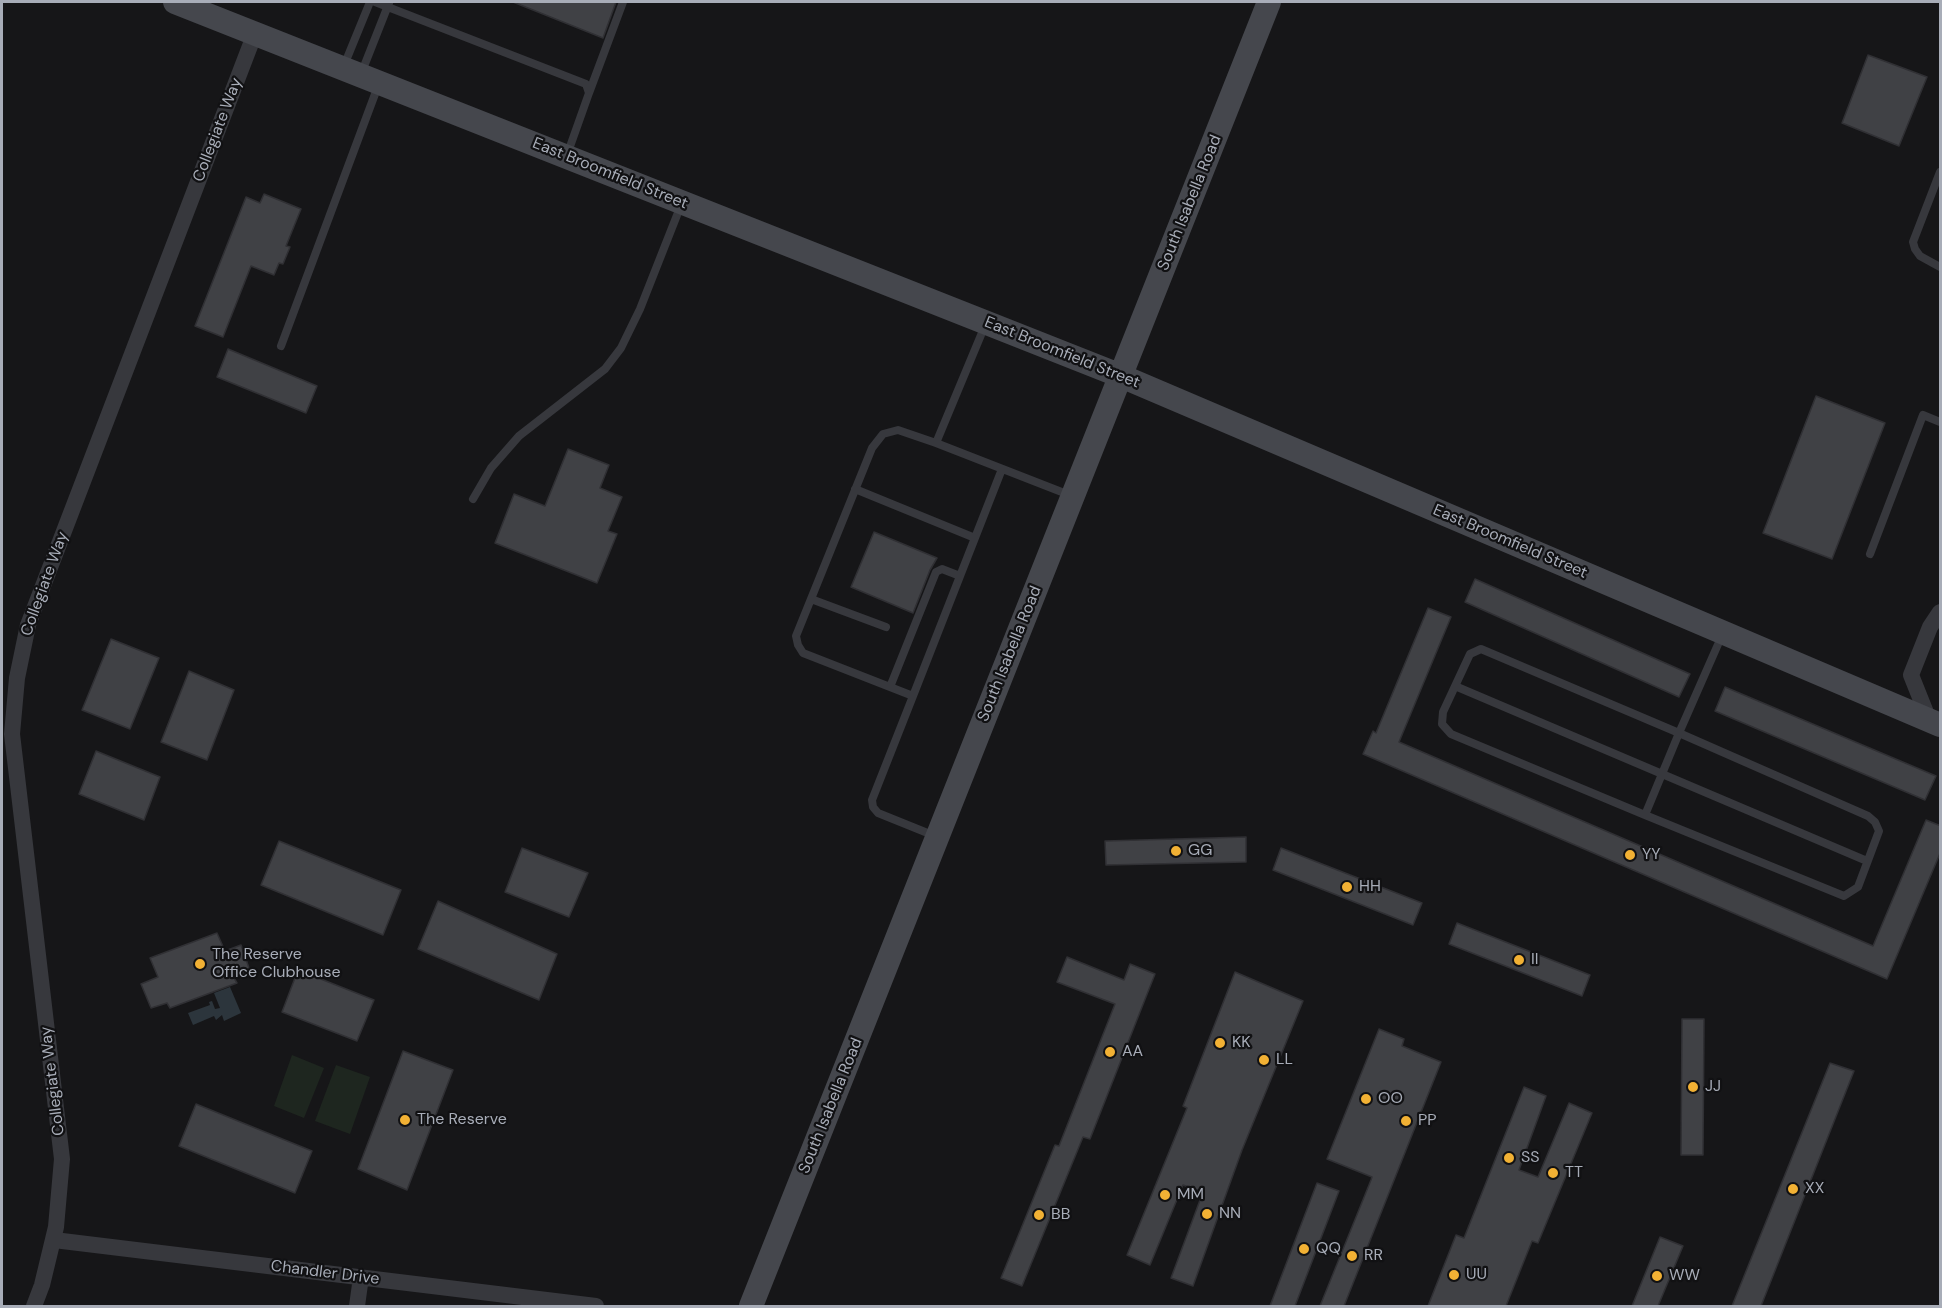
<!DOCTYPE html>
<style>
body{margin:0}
#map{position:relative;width:1942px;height:1308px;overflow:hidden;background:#161618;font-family:"DM Sans",sans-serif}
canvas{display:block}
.frame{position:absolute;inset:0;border:3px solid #a8adb8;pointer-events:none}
</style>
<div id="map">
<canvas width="1942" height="1308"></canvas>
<div class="frame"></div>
</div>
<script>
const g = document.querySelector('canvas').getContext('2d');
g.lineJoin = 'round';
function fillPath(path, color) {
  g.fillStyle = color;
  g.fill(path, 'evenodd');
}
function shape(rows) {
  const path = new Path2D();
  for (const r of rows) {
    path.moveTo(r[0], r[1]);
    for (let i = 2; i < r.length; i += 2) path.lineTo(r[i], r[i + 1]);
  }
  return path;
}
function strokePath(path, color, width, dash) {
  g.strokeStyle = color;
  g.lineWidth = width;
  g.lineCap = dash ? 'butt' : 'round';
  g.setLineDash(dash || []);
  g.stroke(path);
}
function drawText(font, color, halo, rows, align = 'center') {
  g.font = font + ' "DM Sans",sans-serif';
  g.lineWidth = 4.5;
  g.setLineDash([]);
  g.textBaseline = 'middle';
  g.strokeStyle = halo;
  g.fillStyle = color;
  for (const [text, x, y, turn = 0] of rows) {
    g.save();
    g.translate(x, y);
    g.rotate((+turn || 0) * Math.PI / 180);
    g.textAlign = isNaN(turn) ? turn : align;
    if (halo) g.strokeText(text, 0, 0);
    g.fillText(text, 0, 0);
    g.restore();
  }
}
fillPath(shape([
 [292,1055,324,1068,304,1118,274,1106],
 [336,1065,370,1077,350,1134,315,1121]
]), '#1e261f');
fillPath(shape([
 [230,987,241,1013,224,1021,222,1015,216,1020,214,1016,193,1025,188,1013,210,1005,209,1002,212,1001,215,1009,220,1008,214,993]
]), '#2c353c');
const building = shape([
 [513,2,616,2,603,38,513,2],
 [1868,55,1927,77,1899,146,1842,123,1868,55],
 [264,194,301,209,286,246,290,247,283,264,279,263,274,275,251,266,223,337,195,326,246,197,260,203,264,194],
 [228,349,317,386,306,413,217,377,228,349],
 [1816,396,1885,423,1832,559,1763,533,1816,396],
 [568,449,609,465,600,488,622,497,608,531,617,534,597,583,495,543,514,494,545,506,568,449],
 [874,532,937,558,930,570,913,613,851,587,874,532],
 [1475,579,1690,674,1679,697,1465,602,1475,579],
 [1428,608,1451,617,1399,742,1873,946,1926,820,1941,826,1941,851,1887,979,1363,754,1373,731,1376,733,1428,608],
 [111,639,159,658,130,729,82,710,111,639],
 [189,671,234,690,207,760,161,742,189,671],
 [1725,687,1936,776,1925,800,1715,711,1725,687],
 [96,751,160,777,144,820,79,794,96,751],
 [1246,837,1246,862,1106,865,1105,841,1246,837],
 [279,841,401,890,383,935,261,885,279,841],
 [522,848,588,873,569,917,505,892,522,848],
 [1281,848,1422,903,1413,925,1273,870,1281,848],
 [438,901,557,954,539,1000,418,949,438,901],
 [1457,923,1590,975,1582,996,1449,944,1457,923],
 [217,933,225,951,241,945,250,971,234,978,237,983,170,1008,167,1003,151,1008,141,984,158,977,150,958,217,933],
 [1067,957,1124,980,1130,964,1155,974,1090,1139,1083,1137,1022,1286,1001,1278,1055,1145,1059,1146,1115,1004,1057,982,1067,957],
 [298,970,374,1000,357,1041,282,1012,298,970],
 [1235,972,1303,1001,1242,1150,1193,1286,1171,1278,1203,1192,1183,1185,1150,1265,1127,1255,1187,1108,1183,1106,1235,972],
 [1682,1019,1704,1019,1703,1155,1681,1155,1682,1019],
 [1379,1029,1404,1039,1402,1046,1441,1062,1344,1306,1320,1306,1371,1180,1372,1177,1327,1159,1379,1029],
 [403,1051,453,1070,407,1190,358,1169,403,1051],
 [1830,1063,1854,1071,1761,1306,1732,1306,1830,1063],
 [1524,1087,1546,1096,1519,1170,1538,1177,1569,1103,1592,1113,1538,1243,1532,1241,1506,1306,1428,1306,1456,1235,1464,1238,1524,1087],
 [196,1104,312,1151,295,1193,179,1146,196,1104],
 [1317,1183,1339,1191,1295,1306,1270,1306,1317,1183],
 [1660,1237,1683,1246,1658,1306,1632,1306,1660,1237]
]);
fillPath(building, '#404145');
strokePath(building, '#303034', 1.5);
strokePath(shape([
 [375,2,586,84,589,93,567,155],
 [343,68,370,2],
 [361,74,389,3],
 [589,93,623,2],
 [1940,172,1913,242,1915,249,1920,256,1940,267],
 [986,323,936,443,1072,496],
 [281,346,378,86],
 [855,489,975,538],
 [473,499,491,468,519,436,605,369,621,348,640,309,681,205],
 [1870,554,1923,415,1940,422],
 [811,599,886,627],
 [1455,686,1867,861],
 [890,687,936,572,942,569,960,576],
 [913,696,1002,469],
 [1645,815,1451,734,1442,724,1443,712,1470,654,1481,649,1679,733,1868,816,1875,822,1879,831,1858,887,1844,896,1645,815,1679,733,1723,633],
 [935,836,878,813,873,807,872,800,913,696,803,653,798,645,796,636,872,448,883,434,898,430,936,443]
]), '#37383d', 8);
strokePath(shape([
 [1932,718,1929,720,1911,675,1930,627,1940,612],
 [54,1240,596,1306],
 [34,1306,42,1285,56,1227,62,1159,12,734,17,678,28,625,255,33],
 [357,1306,361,1277]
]), '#37383d', 16);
strokePath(shape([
 [175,2,1121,376,1940,725],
 [751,1306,1269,2]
]), '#45474d', 24);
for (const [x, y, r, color] of [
 [1176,851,6,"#f2b134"],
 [1630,855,6,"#f2b134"],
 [1347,887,6,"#f2b134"],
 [1519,960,6,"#f2b134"],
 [200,964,6,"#f2b134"],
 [1220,1043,6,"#f2b134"],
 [1110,1052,6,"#f2b134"],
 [1264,1060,6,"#f2b134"],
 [1693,1087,6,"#f2b134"],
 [1366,1099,6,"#f2b134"],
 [405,1120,6,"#f2b134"],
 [1406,1121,6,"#f2b134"],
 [1509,1158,6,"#f2b134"],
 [1553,1173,6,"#f2b134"],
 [1793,1189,6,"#f2b134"],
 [1165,1195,6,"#f2b134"],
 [1207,1214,6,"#f2b134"],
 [1039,1215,6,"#f2b134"],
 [1304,1249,6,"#f2b134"],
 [1352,1256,6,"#f2b134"],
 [1454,1275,6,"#f2b134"],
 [1657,1276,6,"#f2b134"]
]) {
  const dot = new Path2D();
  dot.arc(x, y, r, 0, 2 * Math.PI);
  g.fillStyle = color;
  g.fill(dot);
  strokePath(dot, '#111113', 2);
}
drawText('16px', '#a8adb8', '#111113', [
 ["Collegiate Way",218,130,-69],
 ["East Broomfield Street",610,174,22],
 ["South Isabella Road",1190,203,-68],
 ["East Broomfield Street",1062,353,22],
 ["East Broomfield Street",1510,542,23],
 ["Collegiate Way",45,584,-70],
 ["South Isabella Road",1010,654,-68],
 ["Collegiate Way",53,1081,-97],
 ["South Isabella Road",831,1106,-68],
 ["Chandler Drive",325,1273,7]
]);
drawText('16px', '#a8adb8', '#111113', [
 ["GG",1188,851],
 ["YY",1642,855],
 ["HH",1359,887],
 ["The Reserve",212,955],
 ["Office Clubhouse",212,973],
 ["II",1531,960],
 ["KK",1232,1043],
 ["AA",1122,1052],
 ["LL",1276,1060],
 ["JJ",1705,1087],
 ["OO",1378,1099],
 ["The Reserve",417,1120],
 ["PP",1418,1121],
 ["SS",1521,1158],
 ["TT",1565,1173],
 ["XX",1805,1189],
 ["MM",1177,1195],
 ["NN",1219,1214],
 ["BB",1051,1215],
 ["QQ",1316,1249],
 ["RR",1364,1256],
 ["UU",1466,1275],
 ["WW",1669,1276]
], 'left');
</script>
